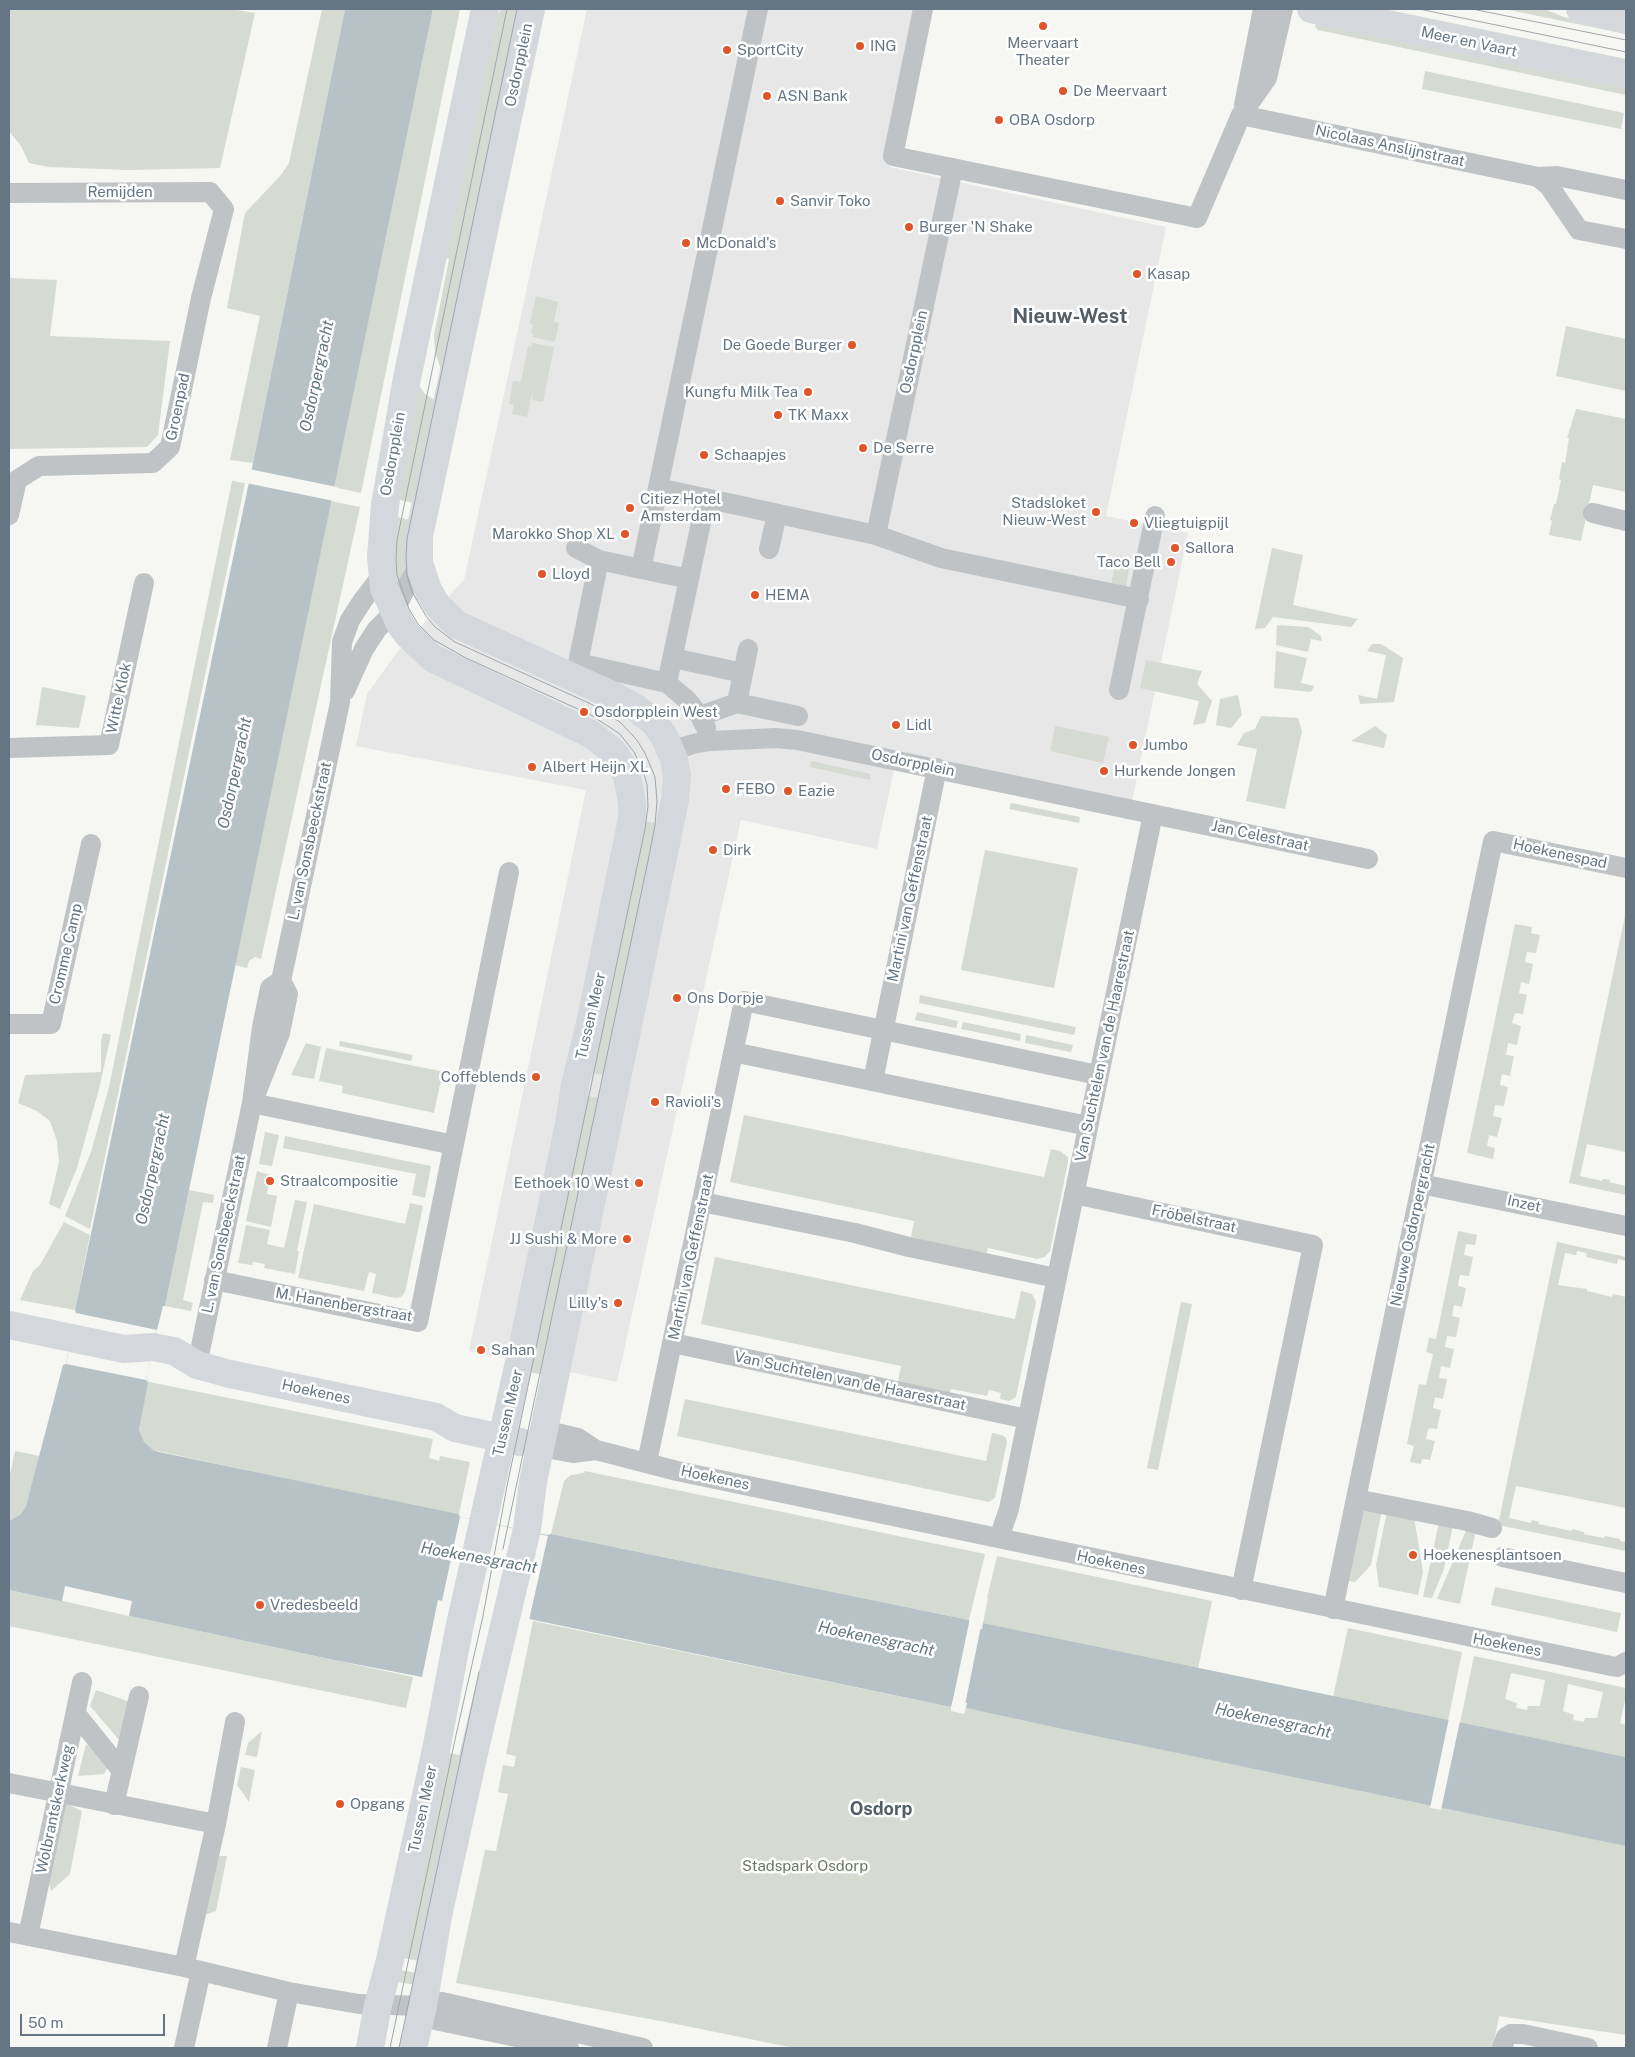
<!DOCTYPE html>
<meta charset="utf-8">
<style>
body{margin:0}
#map{position:relative;width:1635px;height:2057px;overflow:hidden;background:#f6f6f2;font-family:"Public Sans",sans-serif}
canvas{display:block}
.frame{position:absolute;inset:0;border:10px solid #657583;pointer-events:none}
.scale{position:absolute;left:20px;top:2014px;width:145px;height:22px;box-sizing:border-box;border:2px solid #657583;border-top:0;padding-left:6px;font-size:15px;line-height:18px;white-space:nowrap;color:#657583;-webkit-text-stroke:4px #fff;paint-order:stroke}
</style>
<div id="map">
<canvas width="1635" height="2057"></canvas>
<div class="frame"></div>
<div class="scale">50 m</div>
</div>
<script>
const g = document.querySelector('canvas').getContext('2d');
g.lineJoin = 'round';
function fillPath(path, color) {
  g.fillStyle = color;
  g.fill(path, 'evenodd');
}
function shape(rows) {
  const path = new Path2D();
  for (const r of rows) {
    path.moveTo(r[0], r[1]);
    for (let i = 2; i < r.length; i += 2) path.lineTo(r[i], r[i + 1]);
  }
  return path;
}
function strokePath(path, color, width, dash) {
  g.strokeStyle = color;
  g.lineWidth = width;
  g.lineCap = dash ? 'butt' : 'round';
  g.setLineDash(dash || []);
  g.stroke(path);
}
function drawText(font, color, halo, rows, align = 'center') {
  g.font = font + ' "Public Sans",sans-serif';
  g.lineWidth = 5;
  g.setLineDash([]);
  g.textBaseline = 'middle';
  g.strokeStyle = halo;
  g.fillStyle = color;
  for (const [text, x, y, turn = 0] of rows) {
    g.save();
    g.translate(x, y);
    g.rotate((+turn || 0) * Math.PI / 180);
    g.textAlign = isNaN(turn) ? turn : align;
    if (halo) g.strokeText(text, 0, 0);
    g.fillText(text, 0, 0);
    g.restore();
  }
}
fillPath(shape([
 [587,9,921,9,890,167,1166,227,1106,516,1188,533,1132,801,898,751,877,849,741,820,617,1382,469,1351,586,790,356,746,367,694,398,651,464,580]
]), '#e6e7e6');
fillPath(shape([
 [9,9,230,9,255,13,220,168,129,170,49,167,29,163,21,146,9,131],
 [322,9,345,9,253,463,230,460,260,316,227,308,245,213,281,175,289,163],
 [433,9,460,9,361,493,334,487],
 [501,9,522,9,441,370,435,351,434,335,449,259,440,257,497,17],
 [1356,9,1384,9,1626,59,1626,64],
 [1504,9,1544,9,1564,17,1626,30,1626,34],
 [1316,23,1626,84,1626,95,1318,30,1315,26],
 [1425,71,1624,113,1621,129,1422,89],
 [9,278,57,280,50,336,170,341,158,435,147,447,9,449],
 [536,296,558,302,554,322,559,323,555,342,533,337,533,333,531,333,533,324,530,323],
 [1566,326,1626,339,1626,391,1556,376],
 [532,343,554,347,543,402,532,400,533,389,527,417,512,414,514,405,509,404,513,381,521,382,528,346,531,347],
 [416,381,425,394,441,404,419,504,399,500],
 [1576,409,1626,419,1626,492,1593,485,1581,541,1549,535,1552,521,1550,520,1554,504,1556,504,1561,480,1559,479,1562,462,1565,463,1569,438,1567,438],
 [232,481,245,483,90,1229,65,1216,91,1152,109,1087],
 [331,501,360,507,261,959,255,957,249,961,247,968,235,965],
 [396,517,416,521,406,565,396,588,390,583],
 [1272,548,1303,555,1293,605,1358,619,1351,627,1273,617,1265,628,1255,629],
 [1117,556,1131,558,1125,593,1110,590],
 [1277,625,1308,627,1321,636,1322,641,1311,639,1308,652,1276,645],
 [1372,644,1381,644,1403,658,1394,702,1360,704,1358,695,1377,699,1386,655,1367,651],
 [1276,651,1307,658,1301,683,1314,686,1311,692,1274,688],
 [1146,660,1202,671,1197,684,1212,701,1205,723,1193,725,1199,701,1140,688],
 [42,687,86,696,79,728,36,725],
 [1238,695,1242,715,1231,728,1216,725,1220,699],
 [1261,716,1298,718,1302,731,1285,809,1246,801,1257,749,1237,745,1244,733,1255,729],
 [1055,726,1109,737,1103,763,1050,751],
 [1375,726,1387,735,1384,748,1351,741],
 [811,761,871,774,870,780,810,767],
 [1011,803,1080,817,1079,823,1009,809],
 [637,820,666,825,607,1076,590,1073],
 [985,850,1078,868,1054,988,961,970],
 [1626,911,1626,1152,1587,1144,1580,1176,1602,1181,1603,1179,1610,1180,1609,1182,1626,1186,1626,1195,1569,1183],
 [1515,924,1532,927,1531,933,1540,935,1536,953,1527,952,1525,962,1533,964,1529,984,1521,982,1520,988,1519,993,1527,995,1523,1014,1515,1013,1512,1023,1521,1026,1517,1045,1508,1043,1506,1055,1514,1056,1510,1076,1502,1074,1501,1079,1500,1085,1508,1087,1504,1106,1495,1105,1493,1116,1502,1118,1497,1137,1489,1135,1487,1146,1495,1148,1493,1159,1467,1153],
 [920,995,1076,1027,1074,1035,919,1003],
 [917,1012,958,1021,956,1028,915,1020],
 [963,1022,1021,1034,1020,1041,961,1029],
 [103,1033,111,1035,99,1089,77,1168,60,1209,49,1204,59,1162,57,1141,50,1121,37,1111,18,1103,25,1075,101,1072,101,1042],
 [1026,1035,1073,1045,1071,1052,1025,1043],
 [340,1041,413,1055,411,1061,339,1046],
 [306,1043,321,1047,314,1079,291,1075],
 [326,1048,445,1072,442,1084,440,1084,434,1113,342,1093,343,1086,319,1081],
 [586,1096,602,1098,549,1376,524,1371],
 [744,1115,1044,1177,1051,1149,1060,1151,1068,1157,1068,1162,1050,1251,1045,1257,1037,1259,988,1248,985,1258,911,1237,914,1221,730,1182],
 [265,1132,279,1135,272,1166,259,1164],
 [285,1136,431,1166,425,1198,412,1195,416,1174,283,1148],
 [257,1171,270,1175,267,1194,277,1196,271,1227,246,1221],
 [189,1190,214,1195,213,1203,203,1202,183,1300,193,1303,191,1311,165,1306],
 [295,1200,307,1202,297,1251,299,1251,295,1274,264,1268,265,1264,253,1262,252,1265,238,1263,246,1225,270,1230,267,1244,284,1248],
 [410,1203,423,1206,405,1292,401,1297,396,1298,372,1293,376,1274,369,1272,364,1291,298,1278,314,1204,405,1224],
 [64,1222,90,1235,75,1310,20,1300,33,1271,40,1265],
 [1458,1231,1477,1235,1475,1245,1466,1244,1464,1255,1473,1257,1469,1276,1460,1275,1459,1280,1458,1286,1466,1288,1462,1307,1454,1305,1453,1310,1452,1316,1460,1318,1456,1337,1447,1336,1445,1347,1454,1349,1450,1368,1441,1366,1439,1378,1447,1379,1443,1399,1435,1397,1433,1408,1441,1410,1437,1429,1429,1428,1427,1433,1426,1439,1435,1441,1430,1460,1422,1459,1421,1464,1410,1462,1414,1446,1407,1444,1419,1384,1426,1385,1433,1354,1426,1352,1429,1338,1436,1339],
 [1557,1242,1626,1257,1626,1261,1618,1259,1617,1264,1586,1257,1587,1253,1577,1251,1576,1255,1565,1253,1558,1285,1587,1289,1587,1291,1612,1297,1613,1294,1626,1297,1626,1508,1516,1486,1509,1518,1531,1523,1532,1520,1539,1522,1538,1524,1572,1531,1572,1529,1584,1532,1584,1534,1604,1538,1605,1536,1620,1539,1620,1541,1626,1542,1626,1551,1498,1525],
 [715,1257,1015,1319,1021,1291,1032,1294,1036,1302,1016,1397,1009,1401,1000,1399,1001,1393,989,1390,987,1396,951,1389,949,1398,897,1387,901,1366,701,1324],
 [1181,1302,1192,1304,1158,1470,1147,1468],
 [148,1379,149,1382,433,1439,429,1458,439,1461,440,1456,470,1462,459,1514,461,1516,153,1450,144,1443,139,1430],
 [685,1399,986,1461,992,1433,1002,1435,1006,1438,1007,1442,995,1498,989,1502,677,1436],
 [15,1451,40,1456,26,1506,21,1514,9,1521,9,1479],
 [585,1471,985,1554,969,1620,551,1534,564,1481,571,1475,584,1473],
 [1364,1507,1382,1510,1371,1565,1355,1582,1349,1581],
 [1387,1511,1414,1517,1423,1572,1418,1595,1379,1587,1376,1565],
 [1439,1522,1453,1525,1444,1569,1432,1598,1423,1597],
 [1467,1528,1476,1530,1460,1604,1437,1599],
 [997,1556,1212,1601,1198,1669,983,1623,988,1598,987,1598],
 [1495,1587,1621,1613,1617,1632,1491,1605],
 [9,1590,413,1677,406,1708,9,1626],
 [533,1621,951,1707,951,1711,964,1714,966,1708,1626,1844,1626,2035,1499,2016,1493,2048,794,2048,671,2023,456,1983,485,1850,496,1851,508,1794,498,1792,503,1765,514,1767,516,1756,506,1754],
 [1348,1628,1462,1652,1448,1721,1333,1697],
 [1474,1656,1626,1688,1626,1696,1620,1723,1626,1725,1626,1757,1460,1723],
 [1511,1673,1545,1680,1540,1706,1528,1706,1527,1710,1516,1708,1517,1703,1505,1699],
 [1568,1684,1603,1692,1597,1718,1585,1718,1584,1722,1573,1720,1574,1715,1563,1711],
 [96,1690,130,1702,120,1741,90,1706],
 [262,1731,257,1757,245,1755,248,1743],
 [86,1744,109,1764,104,1774,78,1776],
 [441,1752,466,1756,425,1962,398,1957],
 [241,1767,255,1770,249,1802,237,1785],
 [65,1803,82,1811,70,1874,51,1891,46,1871],
 [219,1856,227,1856,216,1911,205,1915],
 [394,1969,423,1974,418,1985,397,1982]
]), '#d5dbd2');
fillPath(shape([
 [345,9,433,9,165,1306,163,1306,157,1330,147,1375,146,1380,148,1383,139,1430,144,1442,153,1450,159,1452,458,1514,460,1517,547,1535,551,1534,969,1620,969,1627,982,1629,983,1623,1626,1757,1626,1846,1091,1735,966,1708,967,1703,953,1700,951,1707,438,1600,422,1677,334,1660,9,1590,9,1521,21,1514,26,1506,63,1365,66,1364,67,1358,76,1314,75,1310,253,463]
]), '#b7c2c7');
fillPath(shape([
 [249,469,337,487,334,501,246,483],
 [76,1313,157,1330,146,1380,66,1364],
 [460,1517,548,1536,529,1620,442,1601],
 [65,1586,132,1601,129,1616,62,1601],
 [970,1618,971,1624,980,1626,982,1621,964,1710,964,1705,954,1703,951,1709],
 [1449,1718,1460,1721,1441,1810,1430,1808]
]), '#f6f6f2');
strokePath(shape([
 [923,9,893,156,1197,218,1241,115,1267,78,1283,9],
 [1244,105,1263,9],
 [1241,115,1538,177,1557,176,1626,190],
 [1538,177,1549,186,1579,230,1626,239],
 [9,193,210,192,224,209,201,298,170,447,153,463,39,466,17,480,9,515],
 [658,488,876,535,941,558,1139,599],
 [1593,513,1626,521],
 [876,535,953,168],
 [576,548,599,560],
 [769,549,777,514],
 [641,569,758,9],
 [689,579,599,560,578,663,667,683,687,700,700,716,706,728],
 [673,658,743,673],
 [667,683,706,499],
 [1119,690,1155,516],
 [345,691,364,649,377,629,393,613,419,563],
 [737,703,748,649],
 [700,716,737,703,798,716],
 [9,748,109,745,144,583],
 [671,751,693,744,710,741,776,738,797,740,1368,859],
 [9,1024,51,1024,91,844],
 [733,1052,1088,1126],
 [873,1081,937,768],
 [252,1103,280,1033,288,994,281,981,340,702,342,642,350,620,363,600,383,574],
 [252,1103,454,1145],
 [1421,1184,1626,1226],
 [1074,1194,1313,1245,1241,1590],
 [702,1202,855,1233,909,1247,1056,1278],
 [214,1280,418,1322,509,872],
 [673,1343,1027,1419],
 [197,1365,252,1103,262,1027,270,988,281,981],
 [544,1430,578,1438,596,1450,677,1471,1611,1666,1617,1667,1626,1662],
 [540,1447,573,1453,596,1450],
 [647,1462,744,1001,1098,1075],
 [1356,1499,1467,1521,1492,1528],
 [999,1538,1009,1509,1153,814],
 [1502,1557,1626,1583],
 [1333,1609,1493,841,1626,868],
 [76,1714,122,1771],
 [9,1783,216,1824],
 [114,1805,139,1696],
 [9,1932,184,1967,289,1992,359,2004,423,2006,442,2002,643,2048],
 [28,1936,82,1682],
 [184,1967,216,1824,235,1722],
 [423,2006,435,2020,569,2048],
 [184,2048,201,1971],
 [277,2048,289,1992],
 [1502,2048,1506,2037,1511,2034,1523,2034,1588,2048]
]), '#bfc3c6', 20);
strokePath(shape([
 [1311,9,1626,74],
 [1580,9,1626,20],
 [9,1325,124,1349,153,1347,174,1351,197,1365,230,1374,436,1417,455,1428,520,1442],
 [370,2048,378,2005,390,1960,437,1745,459,1629,524,1340,569,1124,575,1085,591,1019,632,819,632,803,627,776,617,757,610,749,591,734,432,658,408,635,400,624,384,588,381,557,385,505,407,378,485,9],
 [413,2048,423,2006,438,1916,474,1753,527,1529,533,1482,675,800,677,776,674,759,664,736,654,722,633,706,616,697,456,624,437,605,428,590,419,563,419,536,531,9]
]), '#d4d8dc', 28);
strokePath(shape([
 [1419,9,1626,52],
 [1472,9,1626,40],
 [503,1549,649,856,655,825,657,801,655,777,645,753,636,739,620,722,591,704,455,642,435,627,426,616,412,592,407,575,406,557,407,539,517,9],
 [390,2048,456,1735,483,1616,507,1486,645,829,648,806,647,785,643,770,634,752,620,734,591,715,466,658,434,640,418,624,409,609,397,575,396,559,397,540,507,9],
 [399,2048,479,1672]
]), '#a0a6ac', 1);
for (const [x, y, r, color] of [
 [1043,26,5,"#df5529"],
 [860,46,5,"#df5529"],
 [727,50,5,"#df5529"],
 [1063,91,5,"#df5529"],
 [767,96,5,"#df5529"],
 [999,120,5,"#df5529"],
 [780,201,5,"#df5529"],
 [909,227,5,"#df5529"],
 [686,243,5,"#df5529"],
 [1137,274,5,"#df5529"],
 [852,345,5,"#df5529"],
 [808,392,5,"#df5529"],
 [778,415,5,"#df5529"],
 [863,448,5,"#df5529"],
 [704,455,5,"#df5529"],
 [630,508,5,"#df5529"],
 [1096,512,5,"#df5529"],
 [1134,523,5,"#df5529"],
 [625,534,5,"#df5529"],
 [1175,548,5,"#df5529"],
 [1171,562,5,"#df5529"],
 [542,574,5,"#df5529"],
 [755,595,5,"#df5529"],
 [584,712,5,"#df5529"],
 [896,725,5,"#df5529"],
 [1133,745,5,"#df5529"],
 [532,767,5,"#df5529"],
 [1104,771,5,"#df5529"],
 [726,789,5,"#df5529"],
 [788,791,5,"#df5529"],
 [713,850,5,"#df5529"],
 [677,998,5,"#df5529"],
 [536,1077,5,"#df5529"],
 [655,1102,5,"#df5529"],
 [270,1181,5,"#df5529"],
 [639,1183,5,"#df5529"],
 [627,1239,5,"#df5529"],
 [618,1303,5,"#df5529"],
 [481,1350,5,"#df5529"],
 [1413,1555,5,"#df5529"],
 [260,1605,5,"#df5529"],
 [340,1804,5,"#df5529"]
]) {
  const dot = new Path2D();
  dot.arc(x, y, r, 0, 2 * Math.PI);
  g.fillStyle = color;
  g.fill(dot);
  strokePath(dot, '#fff', 2);
}
drawText('15px', '#657583', '#fff', [
 ["Meer en Vaart",1469,42,12],
 ["Osdorpplein",519,65,-78],
 ["Nicolaas Anslijnstraat",1390,146,12],
 ["Remijden",120,192],
 ["Osdorpplein",914,352,-78],
 ["Groenpad",178,407,-78],
 ["Osdorpplein",393,454,-80],
 ["Witte Klok",119,698,-78],
 ["Osdorpplein",913,763,12],
 ["Jan Celestraat",1260,836,12],
 ["L. van Sonsbeeckstraat",310,841,-78],
 ["Hoekenespad",1560,854,12],
 ["Martini van Geffenstraat",910,899,-78],
 ["Cromme Camp",66,954,-77],
 ["Tussen Meer",591,1016,-77],
 ["Van Suchtelen van de Haarestraat",1105,1046,-78],
 ["Inzet",1524,1204,12],
 ["Fröbelstraat",1194,1219,12],
 ["Nieuwe Osdorpergracht",1413,1225,-78],
 ["L. van Sonsbeeckstraat",224,1234,-78],
 ["Martini van Geffenstraat",691,1257,-78],
 ["M. Hanenbergstraat",344,1305,10],
 ["Van Suchtelen van de Haarestraat",850,1381,12],
 ["Hoekenes",316,1392,12],
 ["Tussen Meer",508,1413,-77],
 ["Hoekenes",715,1478,12],
 ["Hoekenes",1111,1563,12],
 ["Hoekenes",1507,1645,11],
 ["Wolbrantskerkweg",55,1809,-78],
 ["Tussen Meer",423,1809,-78]
]);
drawText('15px', '#657583', '#fff', [
 ["Meervaart",1043,43,"center"],
 ["Theater",1043,60,"center"],
 ["ING",870,46],
 ["SportCity",737,50],
 ["De Meervaart",1073,91],
 ["ASN Bank",777,96],
 ["OBA Osdorp",1009,120],
 ["Sanvir Toko",790,201],
 ["Burger 'N Shake",919,227],
 ["McDonald's",696,243],
 ["Kasap",1147,274],
 ["De Goede Burger",842,345,"right"],
 ["Kungfu Milk Tea",798,392,"right"],
 ["TK Maxx",788,415],
 ["De Serre",873,448],
 ["Schaapjes",714,455],
 ["Citiez Hotel",640,499],
 ["Amsterdam",640,516],
 ["Stadsloket",1086,503,"right"],
 ["Nieuw-West",1086,520,"right"],
 ["Vliegtuigpijl",1144,523],
 ["Marokko Shop XL",615,534,"right"],
 ["Sallora",1185,548],
 ["Taco Bell",1161,562,"right"],
 ["Lloyd",552,574],
 ["HEMA",765,595],
 ["Osdorpplein West",594,712],
 ["Lidl",906,725],
 ["Jumbo",1143,745],
 ["Albert Heijn XL",542,767],
 ["Hurkende Jongen",1114,771],
 ["FEBO",736,789],
 ["Eazie",798,791],
 ["Dirk",723,850],
 ["Ons Dorpje",687,998],
 ["Coffeblends",526,1077,"right"],
 ["Ravioli's",665,1102],
 ["Straalcompositie",280,1181],
 ["Eethoek 10 West",629,1183,"right"],
 ["JJ Sushi & More",617,1239,"right"],
 ["Lilly's",608,1303,"right"],
 ["Sahan",491,1350],
 ["Hoekenesplantsoen",1423,1555],
 ["Vredesbeeld",270,1605],
 ["Opgang",350,1804]
], 'left');
drawText('15px', '#687a64', '#fff', [
 ["Stadspark Osdorp",805,1866]
]);
drawText('italic 16px', '#61777f', '#fff', [
 ["Osdorpergracht",317,376,-78],
 ["Osdorpergracht",235,773,-78],
 ["Osdorpergracht",153,1169,-78],
 ["Hoekenesgracht",479,1558,10],
 ["Hoekenesgracht",876,1639,12],
 ["Hoekenesgracht",1273,1721,12]
]);
drawText('bold 18px', '#535f68', '#fff', [
 ["Osdorp",881,1809]
]);
drawText('bold 20px', '#535f68', '#fff', [
 ["Nieuw-West",1070,317]
]);
</script>
